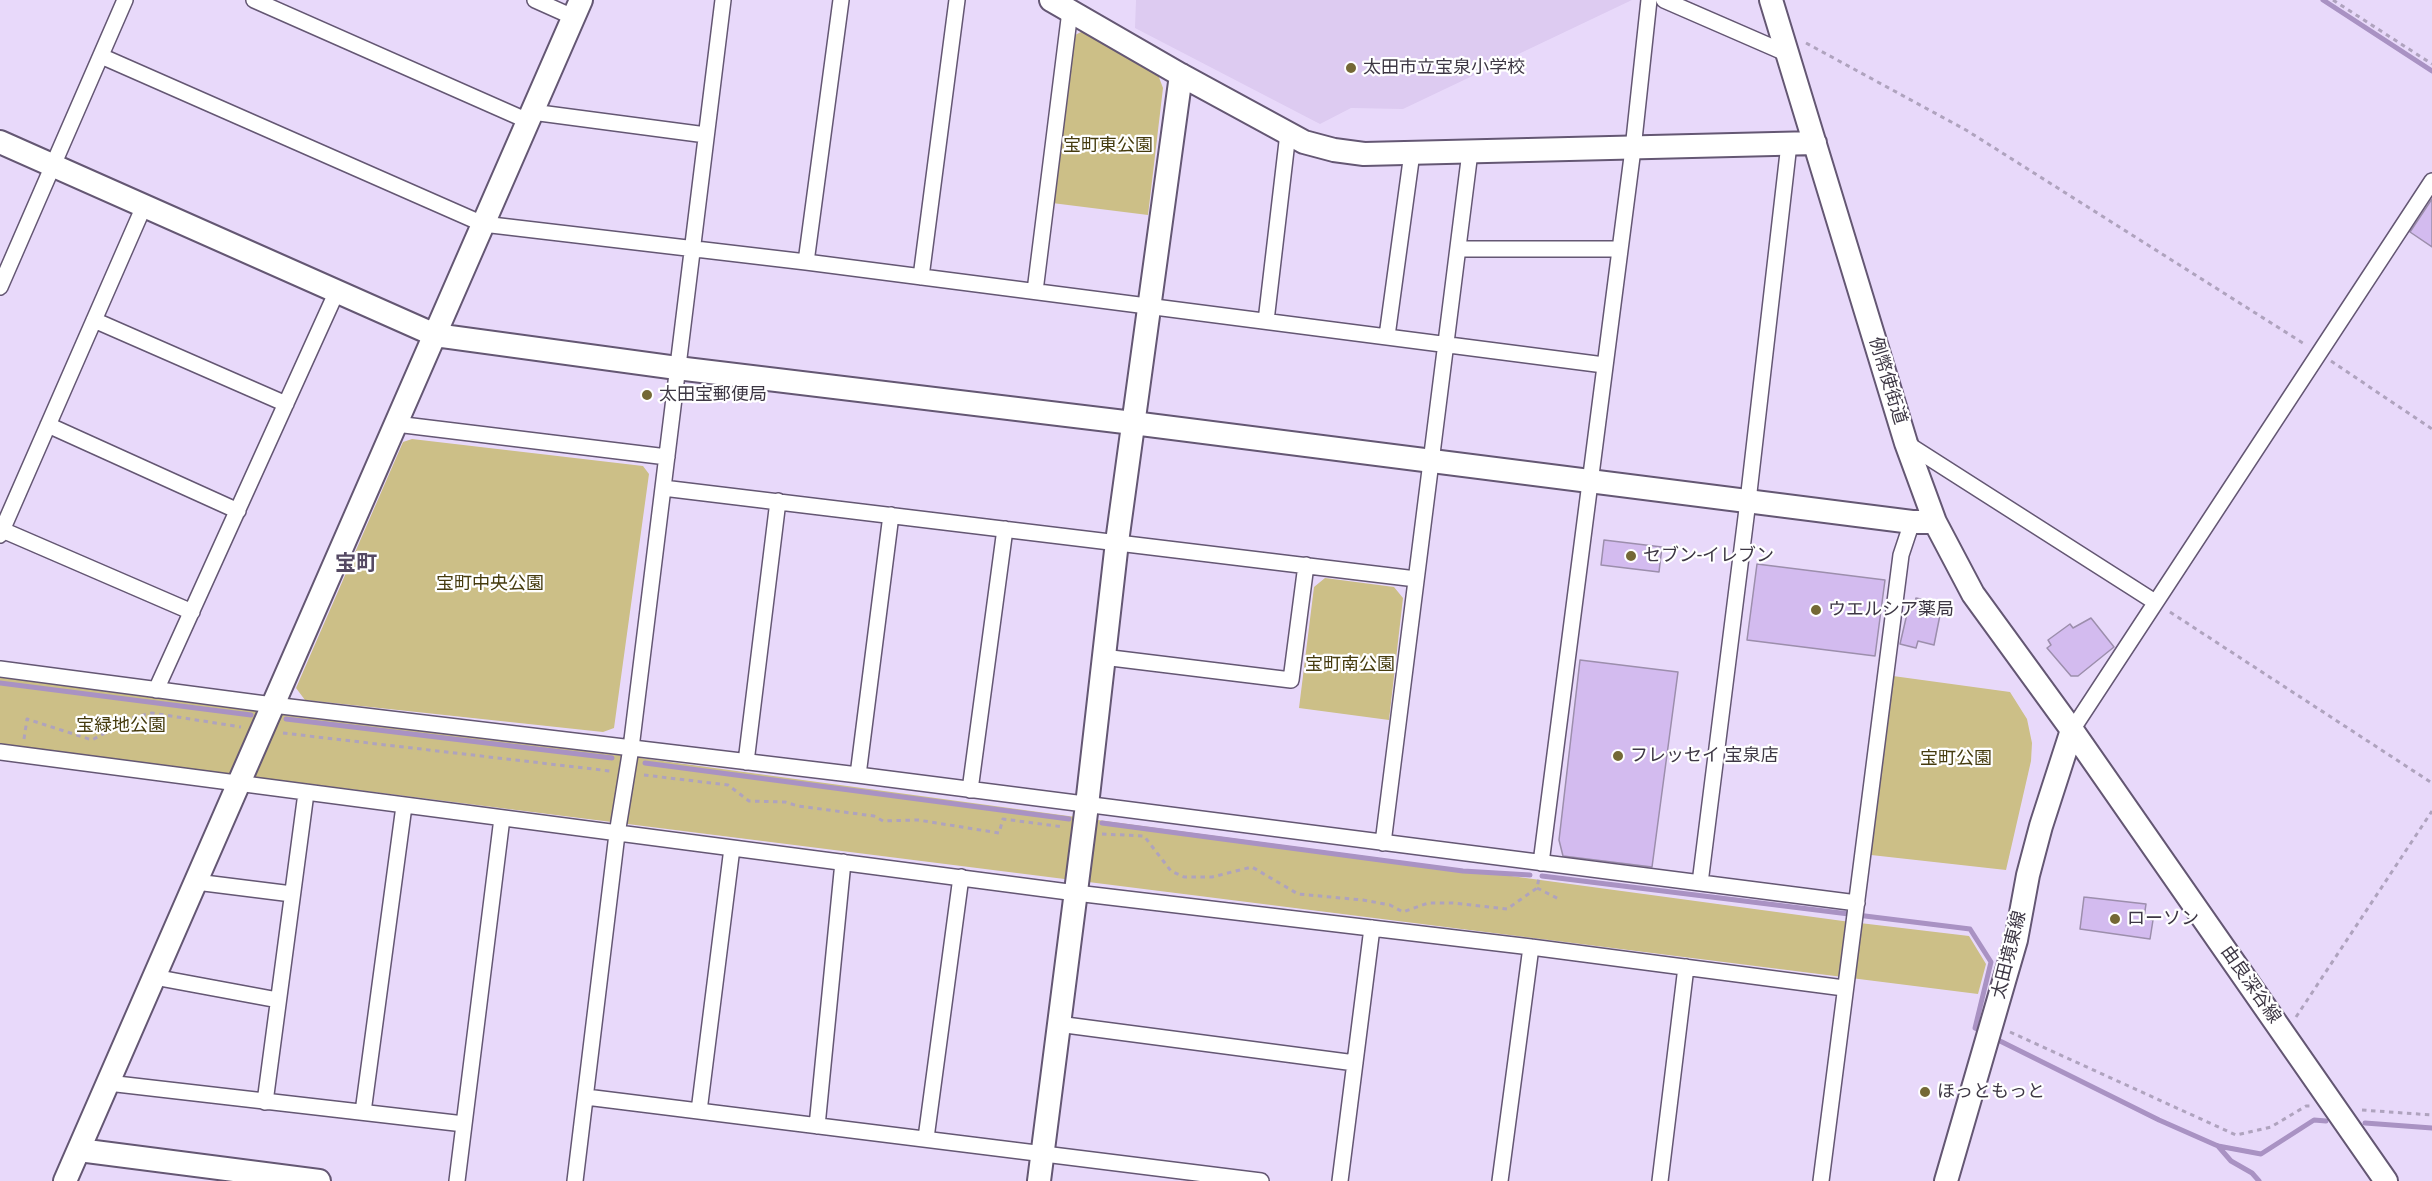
<!DOCTYPE html>
<meta charset="utf-8">
<style>
body{margin:0}
canvas{display:block;background:#e8d9fa}
</style>
<canvas width="2432" height="1181"></canvas>
<script>
const g = document.querySelector('canvas').getContext('2d');
g.lineJoin = 'round';
function fillPath(path, color) {
  g.fillStyle = color;
  g.fill(path, 'evenodd');
}
function shape(rows) {
  const path = new Path2D();
  for (const r of rows) {
    path.moveTo(r[0], r[1]);
    for (let i = 2; i < r.length; i += 2) path.lineTo(r[i], r[i + 1]);
  }
  return path;
}
function strokePath(path, color, width, dash) {
  g.strokeStyle = color;
  g.lineWidth = width;
  g.lineCap = dash ? 'butt' : 'round';
  g.setLineDash(dash || []);
  g.stroke(path);
}
function drawText(font, color, halo, rows, align = 'center') {
  g.font = font + ' Roboto,"Noto Sans JP",sans-serif';
  g.lineWidth = 4.5;
  g.setLineDash([]);
  g.textBaseline = 'middle';
  g.strokeStyle = halo;
  g.fillStyle = color;
  for (const [text, x, y, turn = 0] of rows) {
    g.save();
    g.translate(x, y);
    g.rotate((+turn || 0) * Math.PI / 180);
    g.textAlign = isNaN(turn) ? turn : align;
    if (halo) g.strokeText(text, 0, 0);
    g.fillText(text, 0, 0);
    g.restore();
  }
}
fillPath(shape([
 [1136,0,1632,0,1403,109,1351,108,1320,124,1135,28]
]), '#ddcbf1');
fillPath(shape([
 [1085,30,1157,72,1163,88,1148,215,1052,203,1073,36],
 [412,439,643,466,649,474,614,728,603,732,305,700,296,688,403,442],
 [1325,578,1394,587,1403,598,1389,720,1299,708,1314,587],
 [1893,676,2010,692,2027,719,2032,743,2031,761,2006,870,1871,855],
 [0,677,611,754,1843,921,1969,936,1986,964,1978,994,0,745]
]), '#ccbf87');
strokePath(shape([
 [2323,0,2432,71],
 [0,683,251,715],
 [286,719,612,758],
 [645,763,1069,819],
 [1102,823,1463,871,1530,875],
 [1542,876,1970,929,1991,962,1975,1028,1983,1032],
 [1994,1038,2159,1120,2218,1146,2261,1154,2314,1120,2326,1121],
 [2365,1123,2432,1128],
 [2218,1146,2231,1161,2252,1173,2259,1181]
]), '#a992c3', 5);
const building = shape([
 [2432,199,2432,247,2410,232,2432,199],
 [1604,540,1662,547,1659,572,1601,565,1604,540],
 [1757,564,1885,580,1875,656,1747,640,1757,564],
 [1916,598,1930,601,1929,607,1941,610,1934,645,1918,641,1916,648,1900,644,1910,601,1915,602,1916,598],
 [2091,618,2114,647,2078,676,2071,676,2047,648,2051,645,2048,640,2070,624,2073,628,2091,618],
 [1580,660,1678,672,1652,867,1563,856,1559,840,1580,660],
 [2084,897,2146,904,2144,918,2153,920,2150,939,2080,929,2084,897]
]);
fillPath(building, '#d3bbef');
strokePath(building, '#9c8eac', 1.5);
const street = shape([
 [254,0,528,121],
 [535,0,573,17],
 [1664,0,1788,54],
 [101,56,483,224,806,262,1604,365],
 [532,112,706,135],
 [1458,249,1620,249],
 [806,262,841,0],
 [921,277,957,0],
 [0,287,125,0],
 [1035,291,1070,11],
 [94,320,286,404],
 [1266,321,1288,133],
 [1387,336,1412,153],
 [396,424,667,457],
 [48,425,238,511],
 [1906,443,2155,602],
 [663,488,1416,579],
 [0,529,192,612],
 [0,535,144,206],
 [1103,657,1291,680,1306,565],
 [0,669,273,705,858,775,1857,903],
 [156,690,337,291],
 [2072,730,2432,181],
 [0,752,1076,893,1531,947,1844,988],
 [746,762,778,501],
 [858,775,891,515],
 [970,790,1005,529],
 [1383,843,1470,152],
 [1541,863,1633,149,1649,0],
 [196,882,292,894],
 [1700,883,1748,501,1789,144],
 [154,977,278,1000],
 [1058,1024,1355,1063],
 [108,1083,464,1124],
 [586,1097,1261,1181],
 [265,1102,306,793],
 [699,1111,732,848],
 [363,1112,404,806],
 [817,1126,843,862],
 [926,1138,961,877],
 [457,1181,502,818],
 [575,1181,617,834,631,748,723,0],
 [1340,1181,1372,928],
 [1500,1181,1531,947],
 [1660,1181,1686,967],
 [1821,1181,1901,555,1912,522]
]);
const secondary = shape([
 [1051,0,1181,75,1304,142,1334,150,1364,154,1815,143],
 [1771,0,1906,443,1935,522,1973,594,2072,730,2386,1181],
 [0,142,435,335,677,368,1133,423,1912,522,1935,522],
 [79,1150,319,1181],
 [65,1181,581,0],
 [1039,1181,1087,805,1117,542,1181,75],
 [1946,1181,2016,940,2028,875,2041,826,2072,730]
]);
strokePath(street, '#645773', 18);
strokePath(secondary, '#645773', 26);
strokePath(shape([
 [2333,0,2432,64],
 [1806,43,1966,130,2306,345],
 [2331,361,2432,429],
 [2170,612,2432,783],
 [283,733,610,771],
 [24,739,27,719,92,740,134,717,152,713,241,727],
 [644,775,728,785,749,801,785,802,798,806,874,816,883,821,918,820,999,833,1003,819,1064,827],
 [1102,834,1144,836,1171,871,1184,877,1212,877,1252,867,1298,894,1363,900,1390,905,1403,912,1428,903,1453,903,1507,909,1537,888,1539,878],
 [1537,888,1559,899],
 [2296,1017,2432,811],
 [2010,1032,2236,1135,2271,1127,2306,1106,2311,1106],
 [2362,1110,2432,1115]
]), '#afa3be', 3, [4.5, 4.5]);
strokePath(street, '#fff', 15);
strokePath(secondary, '#fff', 22);
for (const [x, y, r, color] of [
 [1351,68,6,"#746835"],
 [647,395,6,"#746835"],
 [1631,556,6,"#746835"],
 [1816,610,6,"#746835"],
 [1618,756,6,"#746835"],
 [2115,919,6,"#746835"],
 [1925,1092,6,"#746835"]
]) {
  const dot = new Path2D();
  dot.arc(x, y, r, 0, 2 * Math.PI);
  g.fillStyle = color;
  g.fill(dot);
  strokePath(dot, '#fff', 2);
}
drawText('18px', '#3d3744', '#fff', [
 ["太田市立宝泉小学校",1363,68],
 ["太田宝郵便局",659,395],
 ["セブン-イレブン",1643,556],
 ["ウエルシア薬局",1828,610],
 ["フレッセイ 宝泉店",1630,756],
 ["ローソン",2127,919],
 ["ほっともっと",1937,1092]
], 'left');
drawText('18px', '#453b0e', '#fff', [
 ["宝町東公園",1108,146],
 ["宝町中央公園",490,584],
 ["宝町南公園",1350,665],
 ["宝緑地公園",121,726],
 ["宝町公園",1956,759]
]);
drawText('18px', '#3d3744', '#fff', [
 ["例幣使街道",1887,381,73],
 ["太田境東線",2010,955,-76],
 ["由良深谷線",2250,985,55]
]);
drawText('bold 21px', '#554963', '#fff', [
 ["宝町",356,565]
]);
</script>
